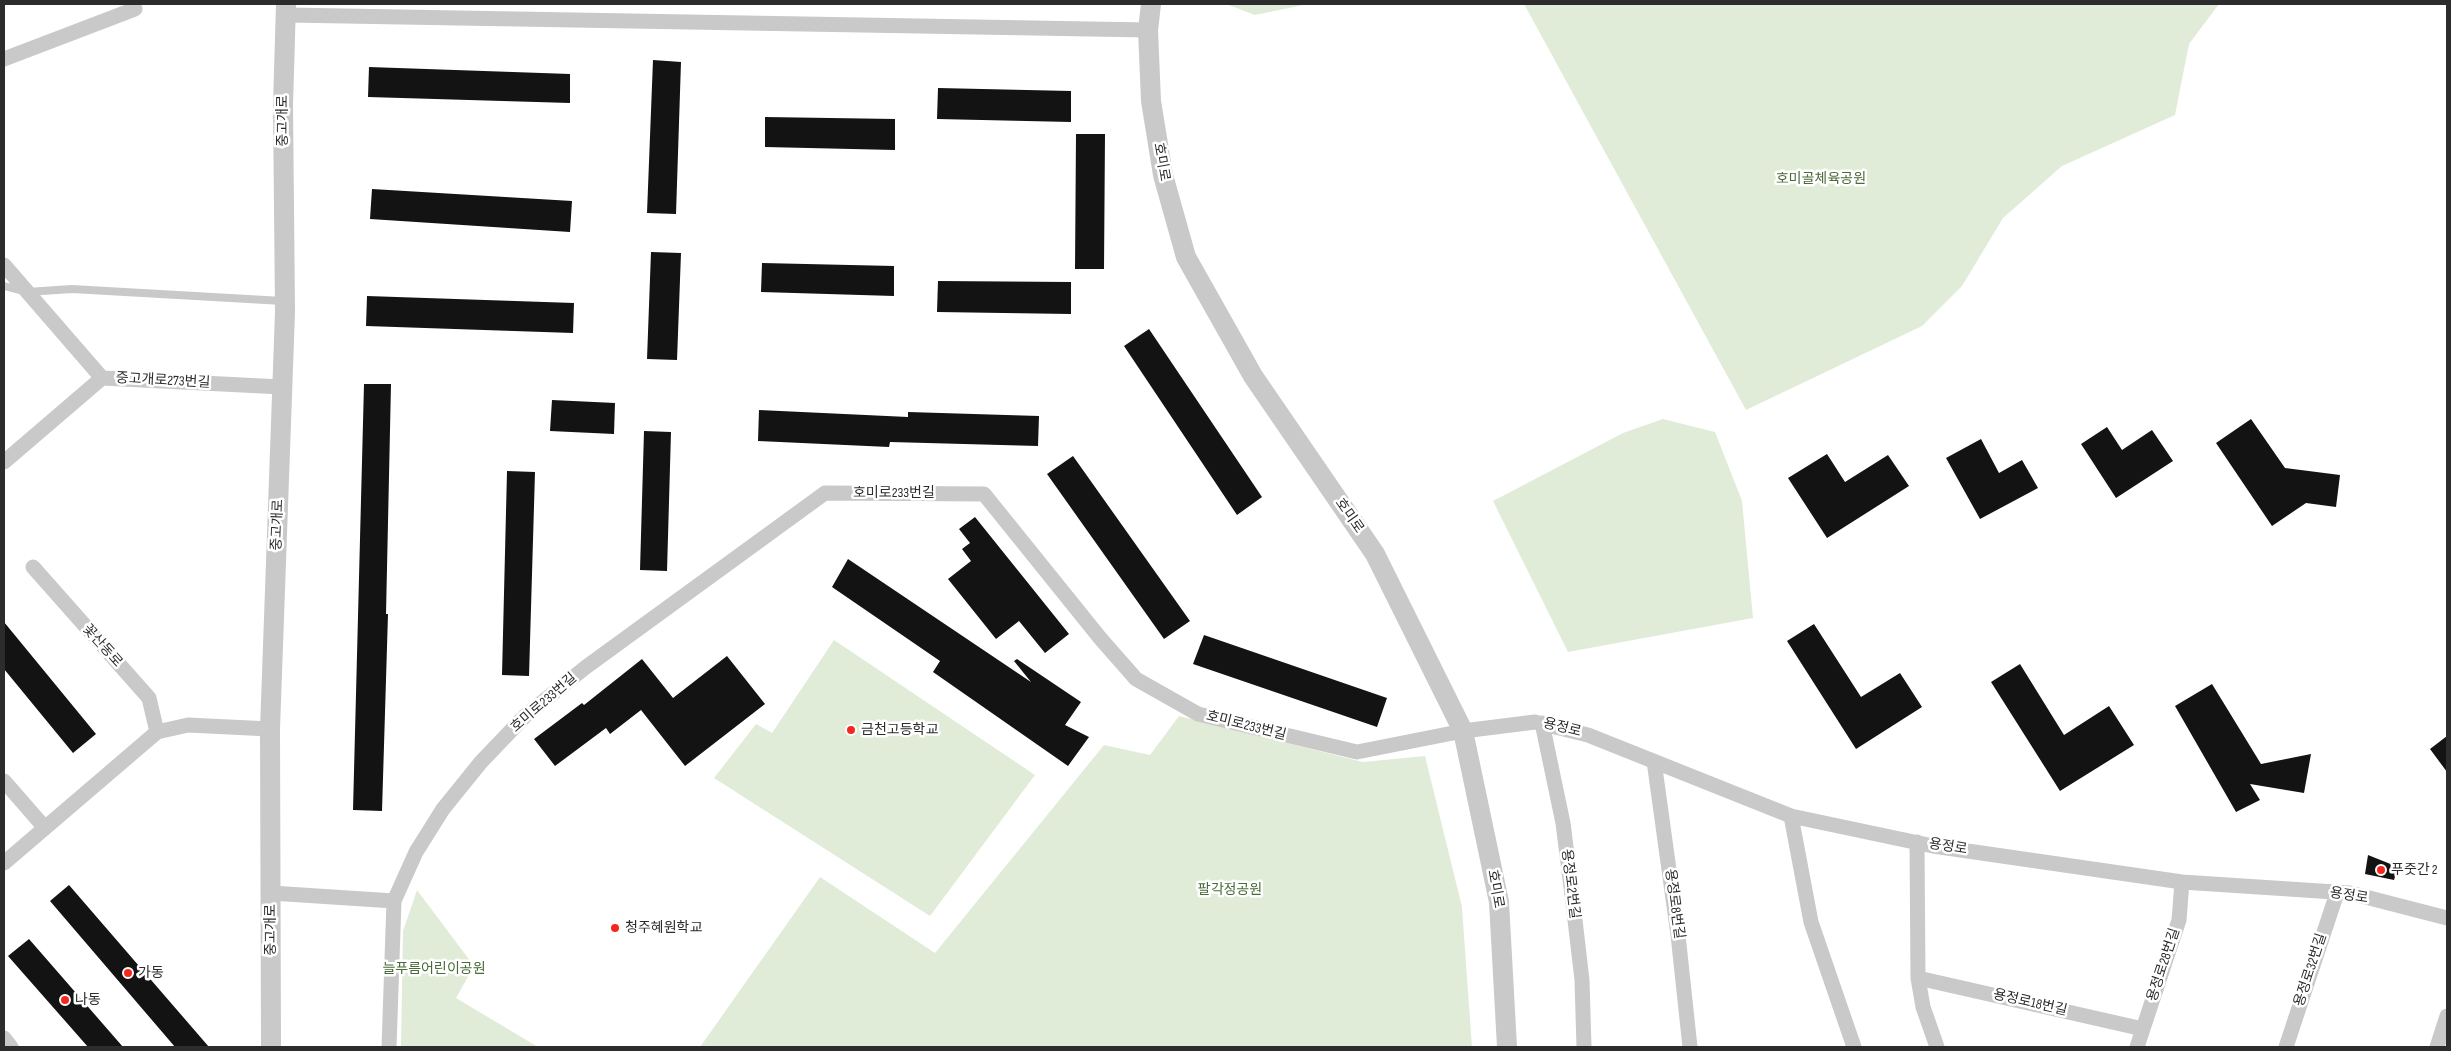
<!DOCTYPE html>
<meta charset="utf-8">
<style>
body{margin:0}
#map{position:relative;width:2451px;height:1051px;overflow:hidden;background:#fff;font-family:"Sofia Sans Condensed",sans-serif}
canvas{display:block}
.frame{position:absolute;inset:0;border:5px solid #2c2c2c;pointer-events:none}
</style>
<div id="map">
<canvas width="2451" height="1051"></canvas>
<div class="frame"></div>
</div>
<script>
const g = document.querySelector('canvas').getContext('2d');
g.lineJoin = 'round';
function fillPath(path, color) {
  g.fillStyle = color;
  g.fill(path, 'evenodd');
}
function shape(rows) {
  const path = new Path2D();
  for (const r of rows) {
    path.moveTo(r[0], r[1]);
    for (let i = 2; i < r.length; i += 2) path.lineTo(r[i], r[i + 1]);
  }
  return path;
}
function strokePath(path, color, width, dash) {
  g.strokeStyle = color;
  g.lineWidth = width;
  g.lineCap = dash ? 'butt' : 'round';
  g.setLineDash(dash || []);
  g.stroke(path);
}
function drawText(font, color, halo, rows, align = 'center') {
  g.font = font + ' "Sofia Sans Condensed","Noto Sans KR",sans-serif';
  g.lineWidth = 5;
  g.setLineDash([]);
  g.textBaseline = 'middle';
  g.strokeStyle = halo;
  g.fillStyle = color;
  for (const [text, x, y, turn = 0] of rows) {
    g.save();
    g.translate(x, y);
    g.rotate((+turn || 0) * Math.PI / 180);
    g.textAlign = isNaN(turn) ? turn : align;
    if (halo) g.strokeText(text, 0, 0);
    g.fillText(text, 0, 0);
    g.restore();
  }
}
fillPath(shape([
 [1226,4,1308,4,1255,15],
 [1524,4,2219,4,2189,44,2175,115,2062,166,2003,218,1962,286,1922,326,1746,410],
 [1663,419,1715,432,1742,501,1753,618,1568,652,1493,501,1623,433],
 [834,640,1035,775,930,916,714,778,756,724,772,733],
 [1179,716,1363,762,1425,756,1462,907,1472,1047,700,1047,820,877,935,953,1104,745,1150,755],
 [417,890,474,966,456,998,538,1047,401,1047,403,931]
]), '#e0ecd8');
fillPath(shape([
 [653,60,681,62,676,214,647,213],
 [369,67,570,74,570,103,368,97],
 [938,88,1071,91,1071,122,937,119],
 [765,117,895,119,895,150,765,147],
 [1076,134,1105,134,1104,269,1075,269],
 [372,189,572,201,570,232,370,219],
 [651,252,681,253,677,360,647,359],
 [762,263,894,266,894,296,761,292],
 [938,281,1071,282,1071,314,937,312],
 [367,296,574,303,573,333,366,326],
 [1149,329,1262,497,1237,515,1124,346],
 [364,384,391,384,386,614,388,614,382,811,353,810],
 [552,400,615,403,614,434,550,431],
 [759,410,908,417,908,412,1039,416,1038,446,890,442,889,447,758,441],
 [2251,419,2285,468,2340,475,2336,507,2306,503,2272,526,2216,443],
 [2107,427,2122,450,2152,430,2173,461,2116,498,2081,444],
 [644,431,671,432,667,571,640,570],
 [1981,439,1999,473,2022,460,2038,488,1980,519,1946,458],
 [1827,454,1845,482,1888,455,1909,486,1827,538,1788,478],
 [1073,456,1190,621,1164,639,1047,474],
 [507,471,535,472,529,676,502,675],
 [975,517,1069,634,1045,653,1019,621,996,639,948,579,971,561,962,549,970,543,959,529],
 [848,559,1031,682,1014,661,1017,659,1081,702,1065,725,1089,737,1068,766,933,672,940,661,832,587],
 [4,622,96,734,73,753,4,669],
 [1814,624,1861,697,1900,673,1922,707,1856,749,1787,641],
 [1204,635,1387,698,1377,727,1193,664],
 [727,656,765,704,685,766,641,710,610,734,606,728,555,766,534,739,582,703,584,705,642,659,673,698],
 [2020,664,2064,735,2109,706,2134,745,2060,791,1991,682],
 [2212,684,2261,764,2311,754,2304,793,2250,784,2260,800,2236,812,2175,706],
 [2447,736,2447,772,2430,749],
 [2368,855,2398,867,2394,880,2365,874],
 [69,885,209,1047,175,1047,50,901],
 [29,939,123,1047,88,1047,8,956]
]), '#131313');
strokePath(shape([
 [4,286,27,292,72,289,283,301]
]), '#c9c9c9', 8);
strokePath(shape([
 [287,15,1148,30],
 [4,59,135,9],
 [4,265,102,378,282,387],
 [4,462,102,378],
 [33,567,149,698,157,732],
 [1542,723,1563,823,1573,903,1582,980,1584,1047],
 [1654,761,1678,935,1690,1047],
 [4,781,45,828],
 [1791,816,1811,922,1854,1047],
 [1917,842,1918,978,1923,1007,1937,1047],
 [4,863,157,732,188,725,270,729],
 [271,893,394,901],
 [1918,978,2143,1029],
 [4,1038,11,1047],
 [389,1047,394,901,416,852,443,809,481,762,526,715,586,667,825,493,984,494,1100,638,1136,679,1198,714,1357,752,1463,731,1535,722,1588,735,1791,816,1933,846,2182,882,2350,893,2447,918],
 [2137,1047,2179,920,2182,882],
 [2286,1047,2337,893],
 [2437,1047,2447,1016]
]), '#c9c9c9', 15);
strokePath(shape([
 [1151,4,1148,30,1151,101,1163,175,1186,257,1253,376,1375,554,1463,731,1499,902,1507,1047],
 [271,1047,270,729,285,312,283,105,286,4]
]), '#c9c9c9', 20);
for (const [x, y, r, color] of [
 [851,730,5,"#f3291f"],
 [2381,870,5,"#f3291f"],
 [615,928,5,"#f3291f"],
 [128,973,5,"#f3291f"],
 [65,1000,5,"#f3291f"]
]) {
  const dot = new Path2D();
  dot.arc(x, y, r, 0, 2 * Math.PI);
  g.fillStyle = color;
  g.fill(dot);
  strokePath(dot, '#fff', 2);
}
drawText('14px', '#2c2c2c', '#fff', [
 ["중고개로",283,121,-90],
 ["호미로",1161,162,80],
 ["중고개로273번길",163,381,3],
 ["호미로233번길",894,493],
 ["호미로",1349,516,55],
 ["중고개로",278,525,-88],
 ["꽃산동로",102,646,48],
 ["호미로233번길",544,703,-41],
 ["호미로233번길",1246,726,14],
 ["용정로",1562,728,14],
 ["용정로",1948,847,9],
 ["용정로2번길",1570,884,83],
 ["호미로",1495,889,80],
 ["용정로",2349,896,9],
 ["용정로8번길",1674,904,82],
 ["중고개로",271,930,-90],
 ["용정로28번길",2164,965,-72],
 ["용정로32번길",2311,970,-72],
 ["용정로18번길",2030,1003,13]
]);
drawText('14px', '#496b37', '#fff', [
 ["호미골체육공원",1821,179],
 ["팔각정공원",1230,890],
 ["늘푸름어린이공원",434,969]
]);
drawText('14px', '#2c2c2c', '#fff', [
 ["금천고등학교",861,730],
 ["푸줏간 2",2391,870],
 ["청주혜원학교",625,928],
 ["가동",138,973],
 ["나동",75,1000]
], 'left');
</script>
